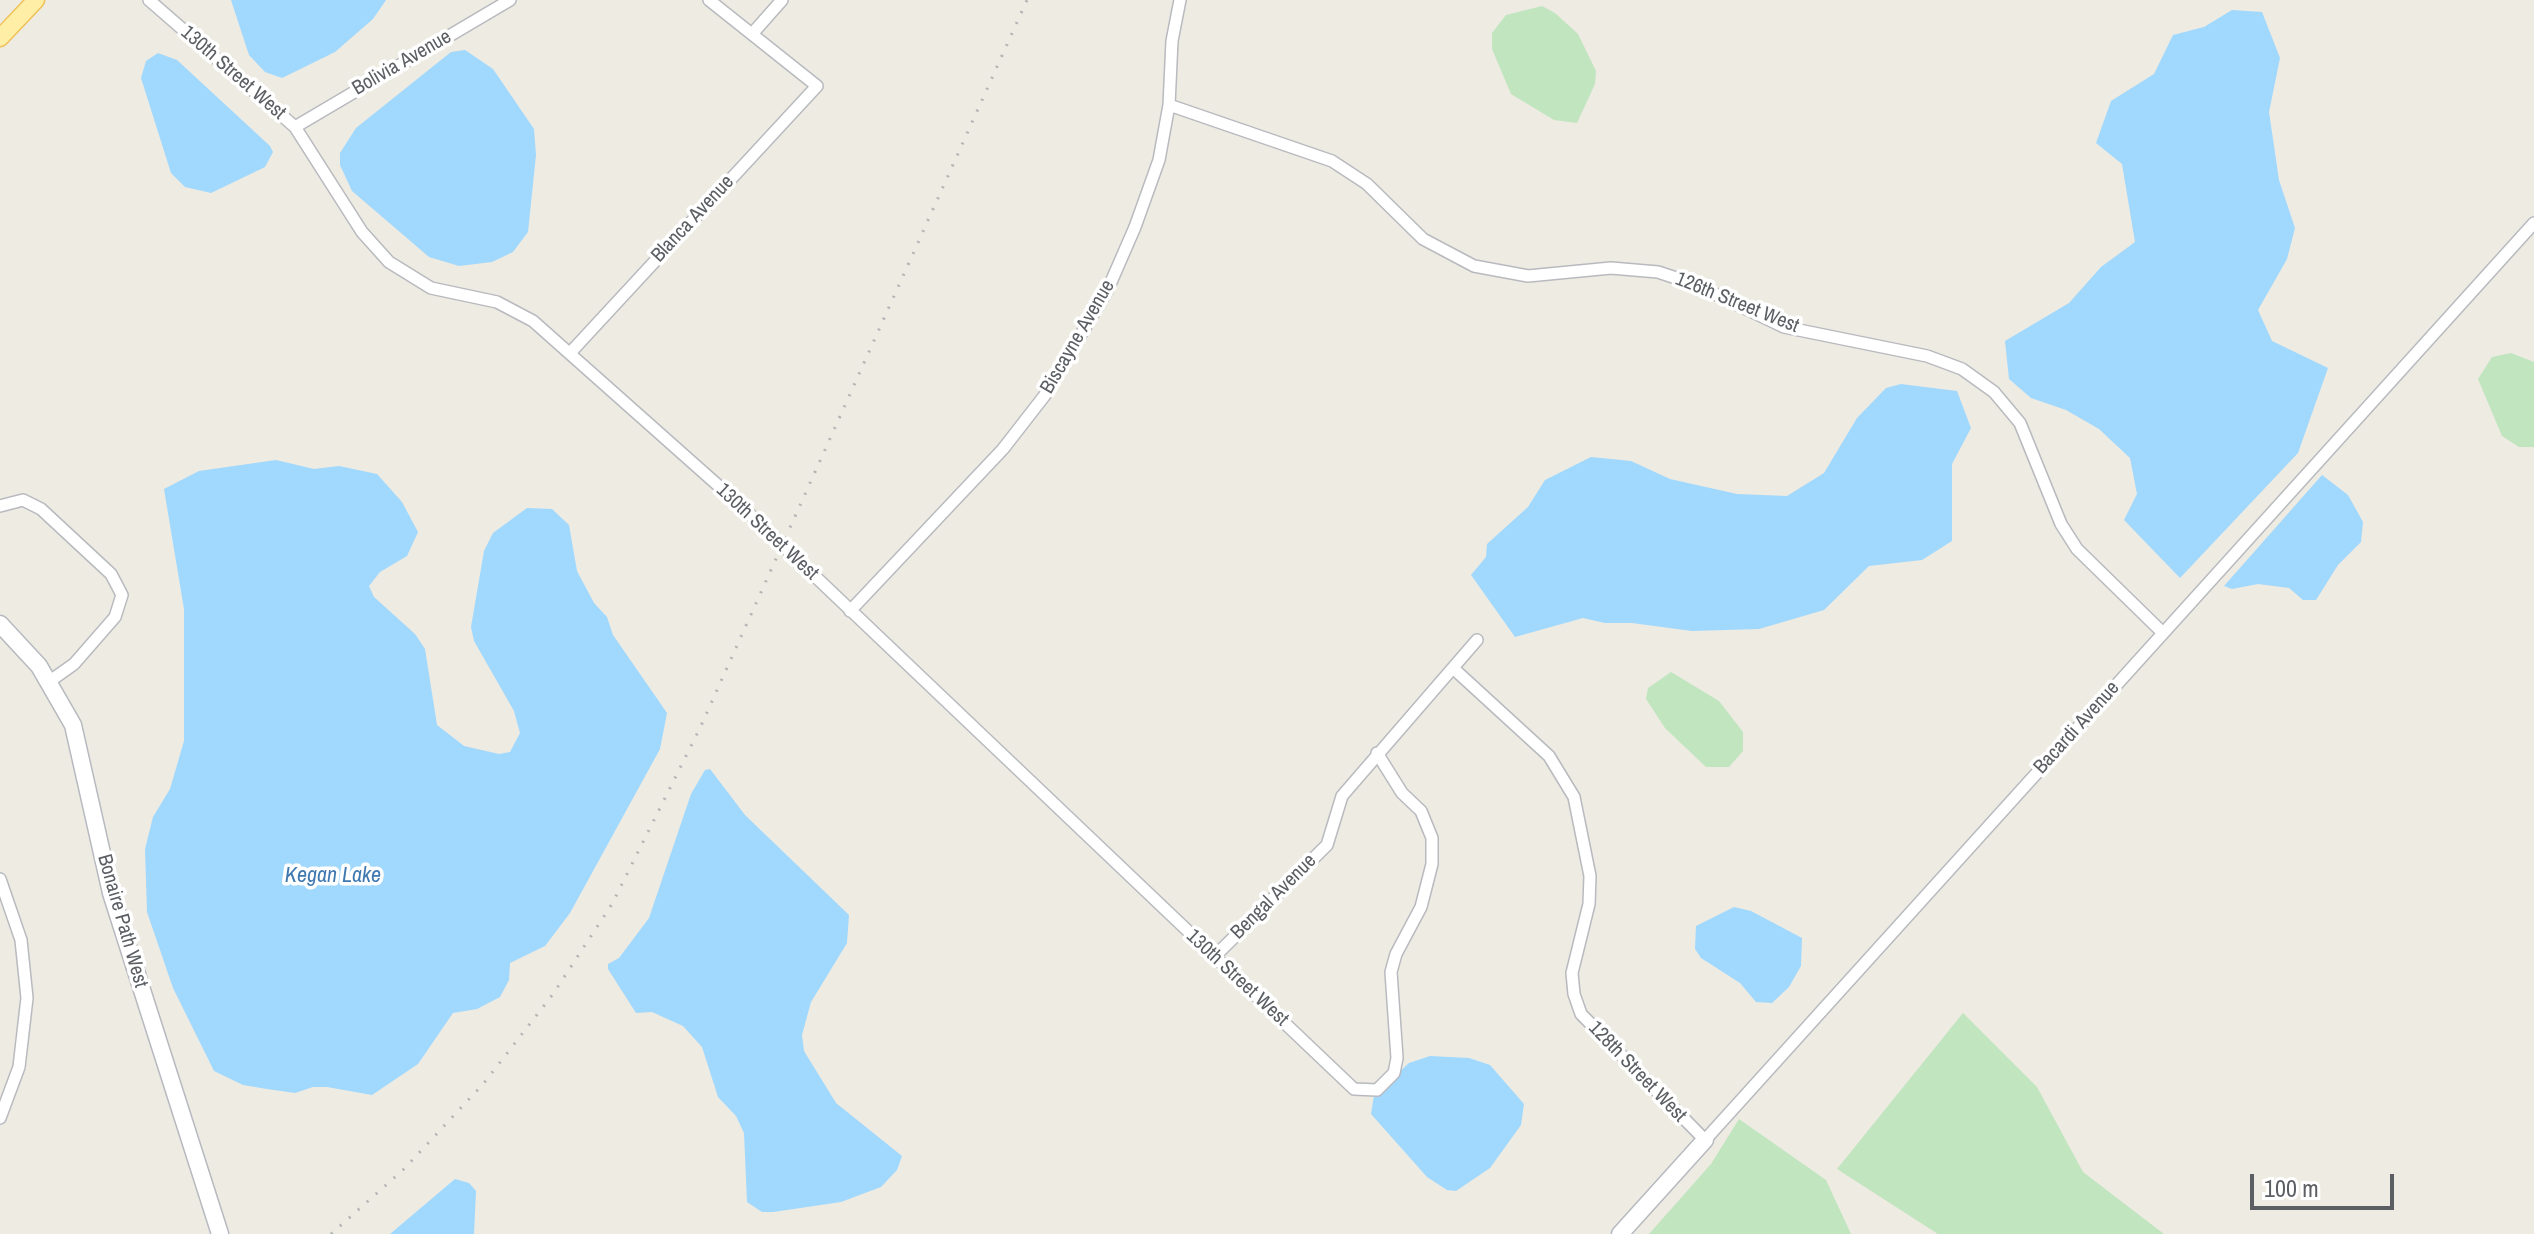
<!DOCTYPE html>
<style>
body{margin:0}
#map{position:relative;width:2534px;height:1234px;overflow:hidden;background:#edebe2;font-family:"Archivo Narrow",sans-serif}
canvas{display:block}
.scale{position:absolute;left:2250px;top:1174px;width:144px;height:36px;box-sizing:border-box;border:4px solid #5b5f63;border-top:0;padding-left:10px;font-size:24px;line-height:28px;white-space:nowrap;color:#5b5f63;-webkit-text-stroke:6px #fff;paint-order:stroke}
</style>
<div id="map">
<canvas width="2534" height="1234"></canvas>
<div class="scale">100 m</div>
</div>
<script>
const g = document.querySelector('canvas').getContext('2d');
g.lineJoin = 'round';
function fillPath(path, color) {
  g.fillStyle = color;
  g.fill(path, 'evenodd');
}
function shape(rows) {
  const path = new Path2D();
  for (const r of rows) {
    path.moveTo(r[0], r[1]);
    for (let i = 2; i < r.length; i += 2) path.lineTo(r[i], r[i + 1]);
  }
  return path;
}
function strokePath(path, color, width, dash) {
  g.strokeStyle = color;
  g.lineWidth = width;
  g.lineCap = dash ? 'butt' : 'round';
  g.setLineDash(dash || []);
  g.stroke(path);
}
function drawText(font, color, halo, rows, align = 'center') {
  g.font = font + ' "Archivo Narrow",sans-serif';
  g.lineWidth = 7;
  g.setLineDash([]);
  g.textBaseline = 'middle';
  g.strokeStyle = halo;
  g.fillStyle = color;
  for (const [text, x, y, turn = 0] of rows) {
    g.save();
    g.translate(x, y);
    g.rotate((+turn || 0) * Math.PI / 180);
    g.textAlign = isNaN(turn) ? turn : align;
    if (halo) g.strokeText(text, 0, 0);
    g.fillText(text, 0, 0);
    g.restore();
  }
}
fillPath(shape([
 [1542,6,1555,13,1578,34,1596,71,1595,84,1577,123,1554,120,1511,94,1492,49,1492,33,1506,15],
 [2511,353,2534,362,2534,447,2519,447,2502,436,2478,379,2492,357],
 [1671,672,1719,701,1743,732,1743,751,1729,767,1706,767,1665,728,1646,699,1648,688],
 [1963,1013,2037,1087,2083,1172,2164,1234,1938,1234,1837,1169],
 [1739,1119,1826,1180,1851,1234,1649,1234,1711,1164]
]), '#c0e5bf');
fillPath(shape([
 [231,0,386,0,373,19,335,52,282,78,265,72,249,55],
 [2232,10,2262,12,2280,58,2269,112,2279,180,2295,228,2287,259,2258,310,2272,341,2328,368,2298,453,2180,578,2124,520,2137,494,2130,458,2099,429,2066,410,2031,398,2009,379,2005,341,2069,303,2101,267,2135,242,2122,164,2096,143,2111,101,2154,74,2173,35,2204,27],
 [465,50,493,69,534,129,536,155,528,232,513,252,492,262,459,266,429,257,352,191,340,165,340,153,356,128,451,52],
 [158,53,177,60,270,146,273,152,265,167,211,193,185,187,171,173,141,78,146,61],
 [1901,384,1957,391,1971,428,1952,464,1952,541,1922,560,1869,566,1824,610,1759,629,1692,631,1632,623,1605,623,1583,618,1515,637,1471,575,1486,557,1487,544,1528,507,1545,480,1591,457,1631,461,1670,479,1737,494,1787,496,1824,473,1857,418,1886,388],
 [276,460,314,469,339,466,377,474,402,502,418,532,407,556,380,572,369,586,374,597,415,634,425,649,437,725,464,746,499,754,510,752,520,733,514,711,474,641,471,627,484,551,493,533,527,508,552,509,569,525,577,571,594,603,607,617,613,635,667,713,660,749,570,913,545,946,510,963,509,980,500,997,477,1009,453,1013,418,1064,372,1095,327,1087,313,1087,295,1093,267,1089,243,1085,214,1071,173,988,147,912,145,849,153,817,170,789,184,741,184,609,164,489,199,471],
 [2322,475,2348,495,2363,522,2361,542,2338,565,2316,600,2303,600,2289,588,2258,584,2232,589,2224,586],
 [710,769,745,815,849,915,847,943,811,1002,802,1035,804,1051,836,1103,902,1156,897,1170,881,1187,841,1202,773,1212,762,1212,747,1202,744,1133,736,1116,718,1097,702,1047,683,1026,652,1012,636,1013,608,969,608,964,619,958,649,918,691,794,705,770],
 [1734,907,1751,911,1802,938,1801,966,1789,987,1772,1003,1756,1002,1740,983,1701,958,1695,949,1696,926],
 [1430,1056,1469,1058,1490,1065,1524,1104,1521,1125,1490,1168,1456,1191,1447,1190,1427,1177,1371,1114,1374,1095,1409,1063],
 [455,1179,469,1183,476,1191,474,1234,390,1234]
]), '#a1d8fe');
const street = shape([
 [149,0,295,127,362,232,389,262,431,288,497,302,533,321,739,504,1354,1089,1377,1090,1394,1073,1397,1058,1391,972,1396,954,1421,907,1432,864,1432,838,1421,811,1402,793,1377,753],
 [752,34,782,0],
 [1169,105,1332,161,1367,184,1423,239,1474,266,1528,276,1611,268,1658,272,1694,284,1784,327,1927,356,1962,369,1994,392,2020,423,2061,524,2077,549,2163,633],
 [295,127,510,0],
 [570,353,817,86,709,0],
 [0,506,23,500,41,509,111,574,122,595,115,617,74,664,50,681],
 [850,611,1003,449,1045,395,1108,289,1135,227,1159,160,1169,105,1172,41,1180,0],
 [1454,669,1549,756,1574,797,1590,876,1589,904,1572,973,1574,994,1581,1014,1705,1140,2534,223],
 [0,879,21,940,27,998,19,1067,0,1118],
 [1214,957,1327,845,1342,796,1477,640]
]);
const secondary = shape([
 [0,624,39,666,73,725,111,893,220,1234],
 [1620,1234,1705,1140]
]);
const primary = shape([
 [0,38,36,0]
]);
strokePath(street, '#b8babf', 14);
strokePath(secondary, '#b6b9bf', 19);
strokePath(primary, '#f0c158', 19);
strokePath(street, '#fff', 11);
strokePath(secondary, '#fff', 16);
strokePath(primary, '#feeea6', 16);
strokePath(shape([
 [331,1234,404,1169,484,1083,553,994,612,904,700,728,1027,0]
]), '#b3b4b4', 3, [2, 10]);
drawText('20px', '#5b5f63', '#fff', [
 ["Bolivia Avenue",402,63,-30],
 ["130th Street West",233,73,41],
 ["Blanca Avenue",693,219,-47],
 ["126th Street West",1737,303,22],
 ["Biscayne Avenue",1078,337,-60],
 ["130th Street West",767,532,43],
 ["Bacardi Avenue",2077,728,-48],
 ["Bengal Avenue",1274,897,-45],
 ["Bonaire Path West",122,921,74],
 ["130th Street West",1237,978,43],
 ["128th Street West",1637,1072,46]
]);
drawText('italic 22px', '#3f79b0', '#fff', [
 ["Kegan Lake",333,876]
]);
</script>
